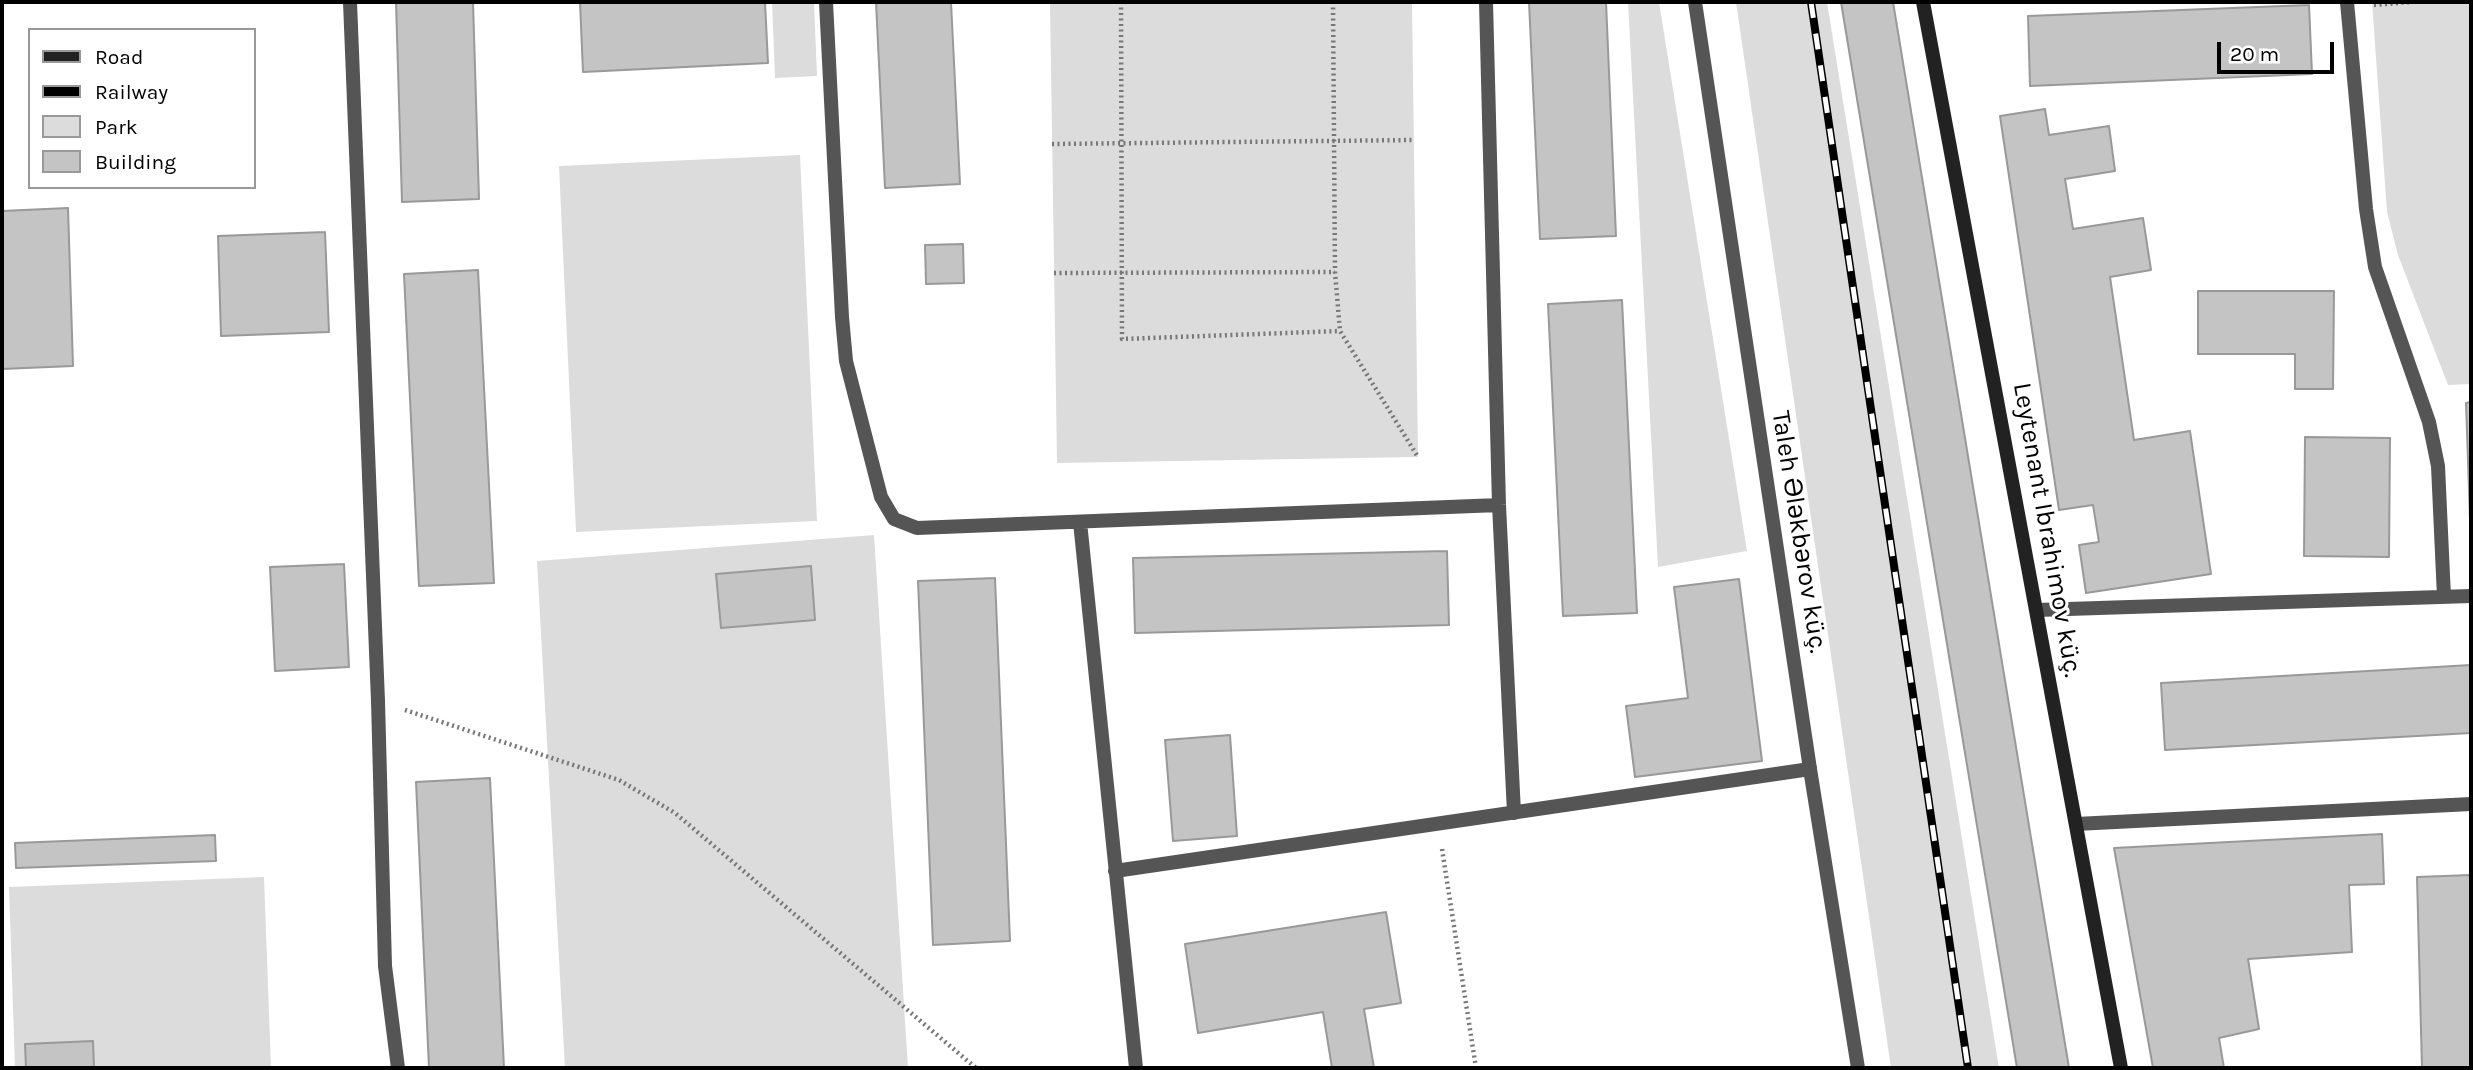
<!DOCTYPE html>
<meta charset="utf-8">
<style>
body{margin:0}
#map{position:relative;width:2473px;height:1070px;overflow:hidden;background:#fff;font-family:Karla,sans-serif}
canvas{display:block}
.frame{position:absolute;inset:0;border:4px solid #000;pointer-events:none}
.legend{position:absolute;left:28px;top:28px;width:228px;height:161px;box-sizing:border-box;background:#fff;border:2px solid #999;margin:0;padding:9px 12px;list-style:none;font-size:21px;color:#000}
.legend li{display:flex;align-items:center;gap:14px;height:35px}
.legend b{width:35px;border:2px solid #999}
.scale{position:absolute;left:2217px;top:42px;width:117px;height:32px;box-sizing:border-box;border:4px solid #000;border-top:0;padding-left:9px;font-size:21px;line-height:24px;white-space:nowrap;color:#000;-webkit-text-stroke:5px #fff;paint-order:stroke}
</style>
<div id="map">
<canvas width="2473" height="1070"></canvas>
<div class="frame"></div>
<ul class="legend">
<li><b style="height:9px;background:#222"></b>Road</li>
<li><b style="height:9px;background:#000"></b>Railway</li>
<li><b style="height:19px;background:#dcdcdc"></b>Park</li>
<li><b style="height:19px;background:#c4c4c4"></b>Building</li>
</ul>
<div class="scale">20 m</div>
</div>
<script>
const g = document.querySelector('canvas').getContext('2d');
g.lineJoin = 'round';
function fillPath(path, color) {
  g.fillStyle = color;
  g.fill(path, 'evenodd');
}
function shape(rows) {
  const path = new Path2D();
  for (const r of rows) {
    path.moveTo(r[0], r[1]);
    for (let i = 2; i < r.length; i += 2) path.lineTo(r[i], r[i + 1]);
  }
  return path;
}
function strokePath(path, color, width, dash) {
  g.strokeStyle = color;
  g.lineWidth = width;
  g.lineCap = dash ? 'butt' : 'round';
  g.setLineDash(dash || []);
  g.stroke(path);
}
function drawText(font, color, halo, rows, align = 'center') {
  g.font = font + ' Karla,sans-serif';
  g.lineWidth = 6;
  g.setLineDash([]);
  g.textBaseline = 'middle';
  g.strokeStyle = halo;
  g.fillStyle = color;
  for (const [text, x, y, turn = 0] of rows) {
    g.save();
    g.translate(x, y);
    g.rotate((+turn || 0) * Math.PI / 180);
    g.textAlign = isNaN(turn) ? turn : align;
    if (halo) g.strokeText(text, 0, 0);
    g.fillText(text, 0, 0);
    g.restore();
  }
}
fillPath(shape([
 [772,2,814,2,817,76,775,78],
 [1050,2,1412,2,1418,457,1057,463],
 [1628,2,1659,2,1747,551,1658,567],
 [1736,2,1827,2,1999,1068,1891,1068],
 [2372,2,2471,2,2471,384,2448,385,2398,255,2387,212],
 [800,155,817,521,576,532,559,166],
 [874,535,908,1068,565,1068,537,561],
 [264,877,271,1068,15,1068,9,887]
]), '#dcdcdc');
const building = shape([
 [396,2,473,2,479,199,402,202,396,2],
 [580,2,765,2,768,63,583,72,580,2],
 [876,2,951,2,960,184,885,188,876,2],
 [1529,2,1606,2,1616,236,1540,239,1529,2],
 [1841,2,1893,2,2069,1068,2017,1068,1841,2],
 [2309,5,2312,74,2030,86,2028,16,2309,5],
 [2045,109,2049,135,2109,126,2115,171,2065,179,2073,229,2143,218,2151,270,2110,277,2134,440,2190,431,2211,574,2086,593,2079,545,2099,542,2093,505,2059,510,2000,116,2045,109],
 [68,208,73,366,2,369,2,211,68,208],
 [325,232,329,332,221,336,218,236,325,232],
 [963,244,964,283,926,284,925,245,963,244],
 [478,270,494,583,419,586,404,274,478,270],
 [2198,291,2334,291,2333,389,2295,389,2295,354,2198,354,2198,291],
 [1622,300,1637,613,1563,616,1548,304,1622,300],
 [2471,402,2471,548,2466,403,2471,402],
 [2305,437,2390,438,2389,557,2304,556,2305,437],
 [1447,551,1449,625,1135,633,1133,558,1447,551],
 [344,564,349,667,275,671,270,567,344,564],
 [811,566,815,620,721,628,716,574,811,566],
 [995,578,1010,941,933,945,918,581,995,578],
 [1739,579,1762,761,1635,777,1626,706,1688,698,1674,587,1739,579],
 [2471,665,2471,733,2165,750,2161,683,2471,665],
 [1230,735,1237,836,1173,841,1165,740,1230,735],
 [490,778,504,1068,429,1068,416,782,490,778],
 [2382,834,2384,884,2349,885,2352,952,2248,959,2259,1029,2219,1038,2224,1068,2153,1068,2114,848,2382,834],
 [215,835,216,861,16,868,15,843,215,835],
 [2471,875,2471,1068,2422,1068,2417,877,2471,875],
 [1386,912,1401,1003,1364,1009,1374,1068,1332,1068,1323,1012,1198,1033,1185,944,1386,912],
 [93,1041,94,1068,26,1068,25,1044,93,1041]
]);
fillPath(building, '#c4c4c4');
strokePath(building, '#999', 2);
strokePath(shape([
 [1121,2,1122,339,1340,331],
 [1333,2,1335,272,1340,331,1418,457],
 [2374,5,2411,2],
 [1052,144,1414,140],
 [1054,273,1335,272],
 [405,710,619,780,675,813,976,1068],
 [1442,849,1476,1068]
]), '#777', 4.5, [2, 3.5]);
strokePath(shape([
 [350,2,378,701,385,966,398,1068],
 [826,2,842,317,846,361,881,497,894,519,917,528,1499,505],
 [1486,2,1499,505,1514,813],
 [2347,2,2366,209,2375,267,2429,422,2438,466,2444,597],
 [1080,522,1136,1068],
 [2037,610,2471,596],
 [1115,871,1810,769]
]), '#555', 14);
strokePath(shape([
 [1695,2,1810,769,1858,1068],
 [2076,824,2471,804]
]), '#555', 14);
strokePath(shape([
 [1923,2,2121,1068]
]), '#222', 14);
const rail = shape([
 [1811,2,1968,1068]
]);
strokePath(rail, '#000', 8);
strokePath(rail, '#fff', 5, [16]);
drawText('26px', '#000', '#fff', [
 ["Leytenant Ibrahimov küç.",2047,530,80],
 ["Taleh Ələkbərov küç.",1799,532,81]
]);
</script>
